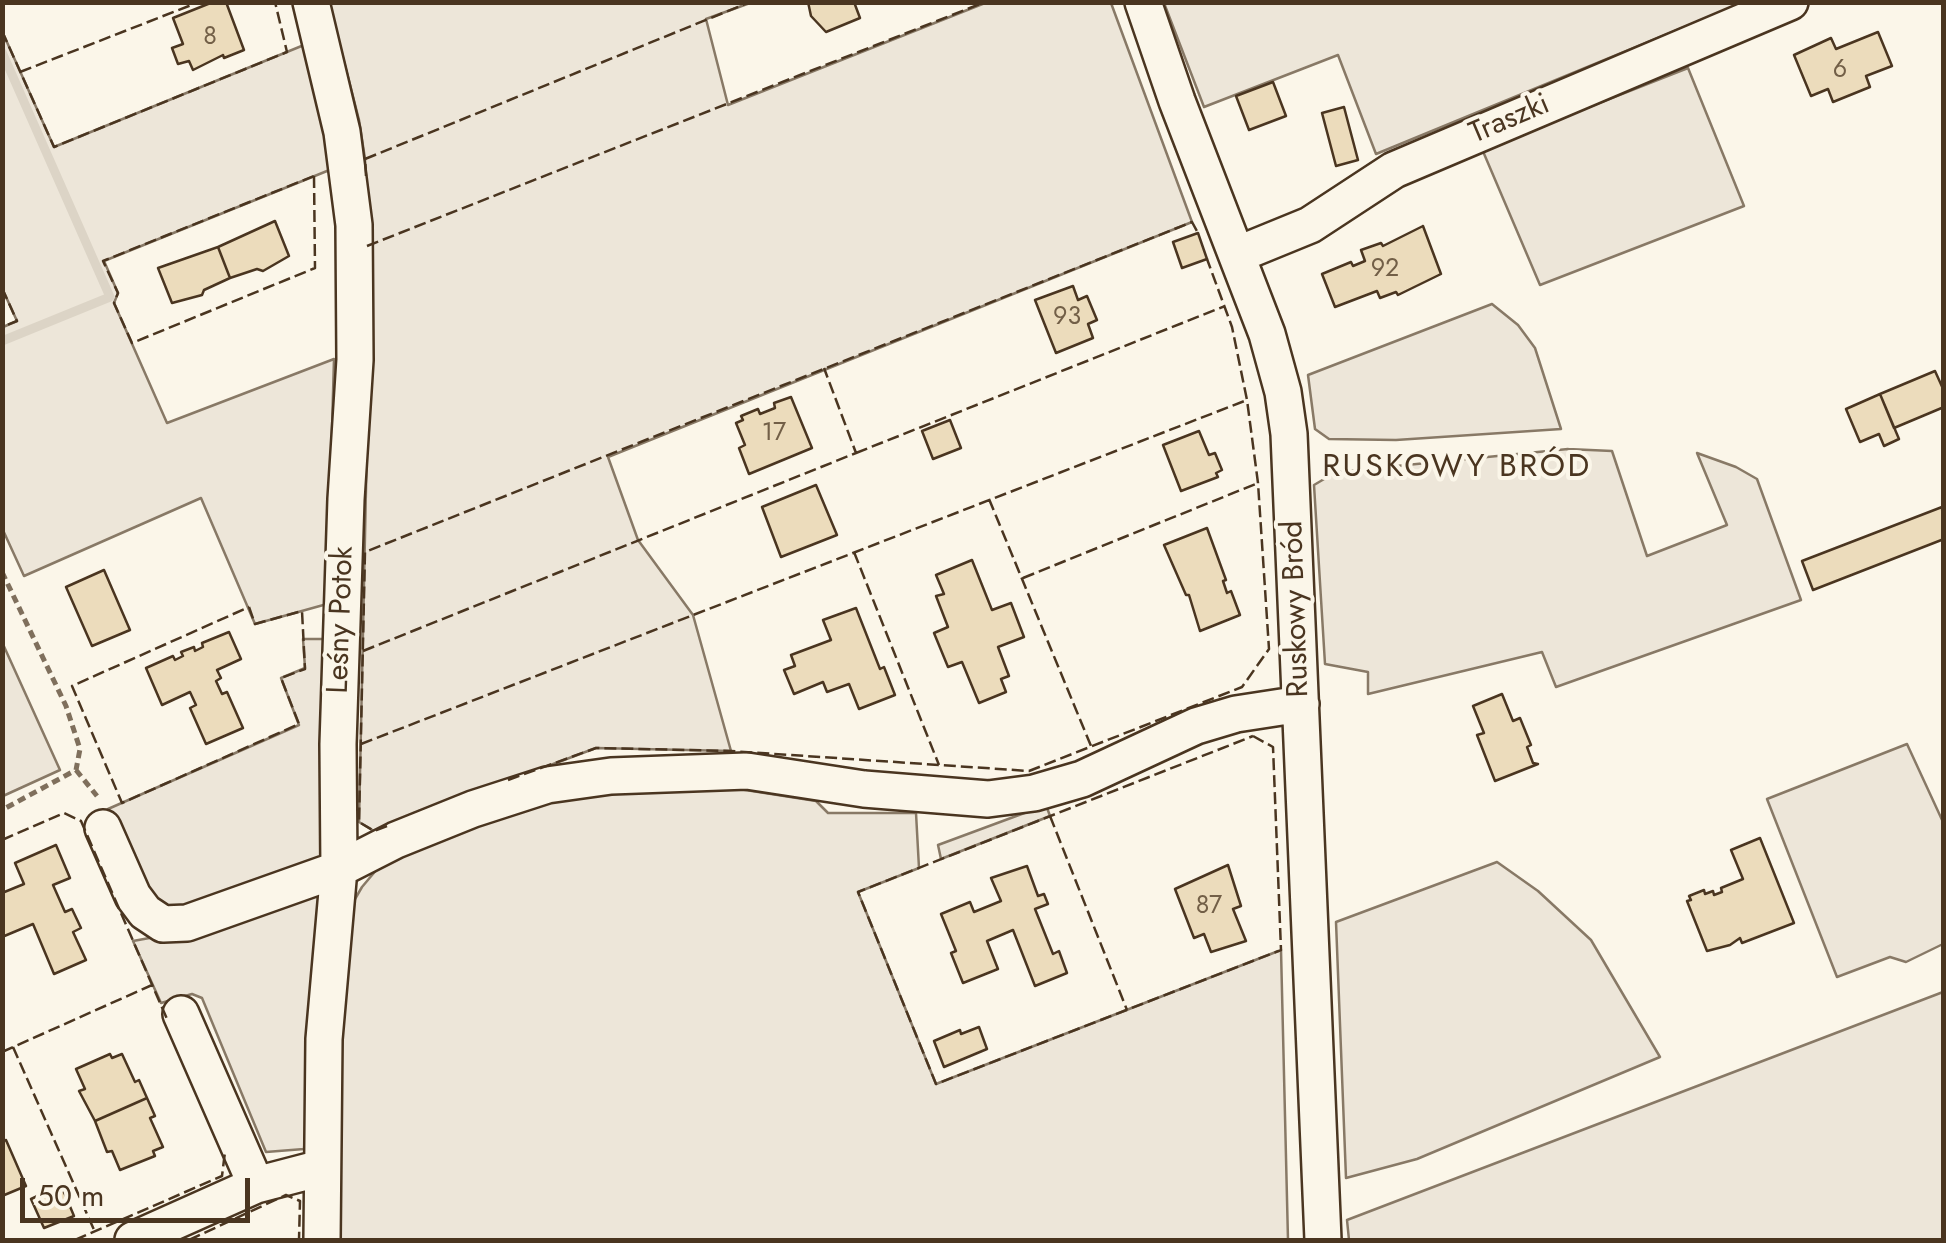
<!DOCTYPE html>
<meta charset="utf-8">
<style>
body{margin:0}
#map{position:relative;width:1946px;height:1243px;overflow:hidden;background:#fbf6e9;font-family:Jost,sans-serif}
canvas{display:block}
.frame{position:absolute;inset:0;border:5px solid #4a3520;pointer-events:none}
.scale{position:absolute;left:20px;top:1178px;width:230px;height:45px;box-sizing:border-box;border:5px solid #4a3520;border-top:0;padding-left:12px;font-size:30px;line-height:35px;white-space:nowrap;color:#4a3520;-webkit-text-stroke:8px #fbf6e9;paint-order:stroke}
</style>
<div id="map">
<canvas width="1946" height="1243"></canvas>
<div class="frame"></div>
<div class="scale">50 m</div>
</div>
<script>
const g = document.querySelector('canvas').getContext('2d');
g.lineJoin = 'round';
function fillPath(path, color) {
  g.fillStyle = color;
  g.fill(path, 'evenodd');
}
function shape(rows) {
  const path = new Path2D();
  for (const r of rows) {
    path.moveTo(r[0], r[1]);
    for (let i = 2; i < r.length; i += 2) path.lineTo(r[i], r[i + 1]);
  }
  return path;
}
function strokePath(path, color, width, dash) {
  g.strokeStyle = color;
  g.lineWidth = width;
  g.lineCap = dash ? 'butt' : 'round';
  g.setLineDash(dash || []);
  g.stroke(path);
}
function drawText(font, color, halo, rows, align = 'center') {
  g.font = font + ' Jost,sans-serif';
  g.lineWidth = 8;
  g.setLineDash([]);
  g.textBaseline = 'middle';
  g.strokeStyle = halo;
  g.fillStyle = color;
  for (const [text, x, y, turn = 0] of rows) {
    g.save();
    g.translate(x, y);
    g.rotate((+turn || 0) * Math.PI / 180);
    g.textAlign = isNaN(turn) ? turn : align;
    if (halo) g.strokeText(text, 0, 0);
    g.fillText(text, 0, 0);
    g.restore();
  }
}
const green = shape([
 [329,3,750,3,706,19,728,105,985,3,1111,3,1192,222,608,457,638,540,693,615,731,751,596,748,374,831,359,822,369,345,365,159,359,120,329,3],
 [1164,3,1743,3,1376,154,1338,55,1204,107,1164,3],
 [2,31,54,147,304,45,332,169,104,261,118,293,114,303,167,423,334,359,327,604,255,624,201,498,24,576,2,528,3,327,17,321,2,288,2,31],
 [1688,68,1744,206,1540,285,1482,149,1688,68],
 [1492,304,1518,325,1535,348,1561,429,1396,440,1329,439,1315,429,1308,375,1492,304],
 [1568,449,1612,451,1647,556,1727,525,1697,453,1736,467,1757,479,1801,600,1556,687,1542,652,1368,694,1368,672,1325,664,1314,485,1336,472,1568,449],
 [303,639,327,639,327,848,318,867,190,914,147,900,108,809,299,725,281,678,305,668,303,639],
 [2,642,60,770,3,796,2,796,2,642],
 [1907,744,1943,822,1943,944,1906,962,1890,957,1837,977,1767,799,1907,744],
 [662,787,739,789,816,801,828,813,916,813,919,868,858,892,936,1084,1281,950,1288,1240,340,1240,337,1086,344,918,362,887,383,862,465,823,595,791,662,787],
 [1046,805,1050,816,941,859,938,845,1046,805],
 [1497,862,1538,891,1591,940,1660,1057,1417,1159,1346,1178,1336,922,1497,862],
 [316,889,321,898,321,913,304,1149,266,1152,202,998,192,994,161,1003,133,941,177,933,316,889],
 [1943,992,1943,1240,1349,1240,1347,1220,1943,992]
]);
fillPath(green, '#ede6d9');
strokePath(green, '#887966', 2.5);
strokePath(shape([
 [2,52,110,297,2,341]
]), '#dcd4c6', 9);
const building = shape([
 [213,2,226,2,244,50,224,58,223,55,193,70,189,61,178,64,172,48,183,44,173,18,213,2],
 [808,2,854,2,860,18,826,32,811,16,808,2],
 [1878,32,1892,66,1866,76,1870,87,1833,102,1828,89,1811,96,1794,55,1831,38,1836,49,1878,32],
 [1273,82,1286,116,1249,130,1236,96,1273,82],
 [1344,107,1358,160,1336,166,1322,113,1344,107],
 [275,221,289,256,263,271,257,269,230,278,218,247,275,221],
 [1423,226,1441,274,1398,295,1396,292,1380,298,1377,291,1335,307,1322,274,1351,262,1353,266,1365,261,1361,250,1381,243,1383,246,1423,226],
 [1198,233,1207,259,1182,268,1173,242,1198,233],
 [218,247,230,278,204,290,202,295,172,303,158,268,218,247],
 [1073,286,1078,300,1087,296,1097,320,1088,324,1093,338,1056,353,1035,300,1073,286],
 [1935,371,1944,391,1944,407,1894,428,1880,394,1935,371],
 [1880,394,1899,439,1884,446,1879,434,1860,442,1846,409,1880,394],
 [791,397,812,448,749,474,739,448,745,445,736,423,743,420,741,416,758,409,760,414,775,408,774,403,791,397],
 [950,420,961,448,933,459,922,431,950,420],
 [1199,431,1209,455,1215,453,1222,470,1216,473,1218,477,1181,491,1163,445,1199,431],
 [816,485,837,535,781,557,762,507,816,485],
 [1942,507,1944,539,1813,590,1802,561,1942,507],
 [1207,528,1226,580,1223,581,1227,593,1231,591,1240,615,1200,631,1189,595,1186,595,1164,545,1207,528],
 [972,560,992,610,1011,603,1024,637,998,647,1009,676,1001,679,1006,692,979,703,962,662,948,667,934,633,948,627,936,596,944,594,936,575,972,560],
 [104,570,130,630,92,646,66,587,104,570],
 [856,608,880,669,884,667,895,695,859,709,849,684,827,692,823,682,794,694,784,670,795,666,791,655,831,640,823,620,856,608],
 [229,632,241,659,217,670,221,678,216,681,222,694,227,692,243,728,206,744,190,708,196,705,190,692,162,705,146,668,173,656,175,660,183,656,181,652,194,647,195,651,203,647,202,643,229,632],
 [1502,694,1513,721,1520,718,1531,745,1527,747,1533,763,1538,764,1495,781,1477,735,1484,733,1473,706,1502,694],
 [1760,838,1794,923,1742,943,1740,938,1730,945,1707,951,1687,901,1691,900,1689,896,1704,890,1705,894,1713,891,1714,895,1722,892,1721,888,1743,879,1731,850,1760,838],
 [56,845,70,878,53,885,65,912,72,909,81,928,73,932,86,960,54,974,33,924,2,937,2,893,24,884,15,863,56,845],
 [1228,865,1241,906,1233,909,1246,941,1211,952,1204,934,1194,938,1175,889,1228,865],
 [1027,866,1038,896,1044,894,1048,904,1035,909,1053,954,1059,951,1067,973,1035,986,1013,930,987,941,998,969,963,983,951,953,956,951,941,914,970,902,974,912,1001,901,991,878,1027,866],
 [979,1027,987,1049,944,1067,934,1041,960,1030,961,1034,979,1027],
 [110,1054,112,1058,122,1054,135,1082,139,1080,147,1098,95,1121,79,1091,85,1089,76,1069,110,1054],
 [147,1098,155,1116,150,1118,163,1147,153,1151,155,1156,120,1170,112,1151,107,1152,95,1121,147,1098],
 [6,1140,26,1186,2,1196,2,1141,6,1140],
 [61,1185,74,1216,44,1228,31,1199,61,1185]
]);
fillPath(building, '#ecdcbc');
strokePath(building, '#4a3520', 2.5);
const minor = shape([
 [311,2,342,132,354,225,355,360,346,499,338,744,339,869,324,1039,322,1240],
 [1143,2,1177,101,1267,334,1283,392,1289,434,1323,1240],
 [1239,254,1310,225,1394,170,1790,2],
 [103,828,133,896,145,912,163,924,187,923,339,869,396,840,473,809,547,785,611,776,747,771,864,789,988,799,1034,793,1082,779,1196,726,1236,714,1301,704],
 [181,1014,256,1185],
 [133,1240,256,1185,321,1168]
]);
strokePath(minor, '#4a3520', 40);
strokePath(shape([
 [2,572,66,706,80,749,76,770,2,810],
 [76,770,97,796]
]), '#7f6f5c', 5, [8, 5]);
strokePath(minor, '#fbf6e9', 35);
strokePath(shape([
 [2,31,54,147,287,52,275,2],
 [20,72,199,2],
 [314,176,315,268,132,343,114,303,118,293,103,261,314,176],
 [366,176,365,159,750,2],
 [367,246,985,2],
 [2,288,17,321,2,327],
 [856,453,1225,306],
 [989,499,1091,746],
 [854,552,939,765],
 [1023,578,1258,483],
 [249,607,255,624,302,611,305,669,281,678,299,724,122,803,72,686,249,607],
 [363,651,856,453,824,368],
 [1253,736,1273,747,1281,950,936,1084,858,892,1253,736],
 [361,744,1247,400],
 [508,780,596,748,731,751,1029,771,1242,687,1269,649,1258,483,1247,400,1232,327,1207,259],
 [1050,816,1127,1010],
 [387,826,374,831,359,822,365,552,1192,222,1198,233],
 [2,840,64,813,81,821,167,1019],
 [13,1047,95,1232],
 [2,1052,152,985],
 [75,1240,222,1176,225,1152],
 [189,1240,286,1195,300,1201,299,1240]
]), '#4a3520', 2.5, [12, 5]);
drawText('25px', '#725f47', null, [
 ["8",210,38],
 ["6",1840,71],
 ["92",1385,270],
 ["93",1067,318],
 ["17",774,434],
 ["87",1209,907]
]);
drawText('30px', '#4a3520', '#fbf6e9', [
 ["Traszki",1510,120,-23],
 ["Ruskowy Bród",1297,609,-92],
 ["Leśny Potok",342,620,-88]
]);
g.letterSpacing = '2.5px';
drawText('32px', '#4a3520', '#fbf6e9', [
 ["RUSKOWY BRÓD",1457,468]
]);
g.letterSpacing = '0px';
</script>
